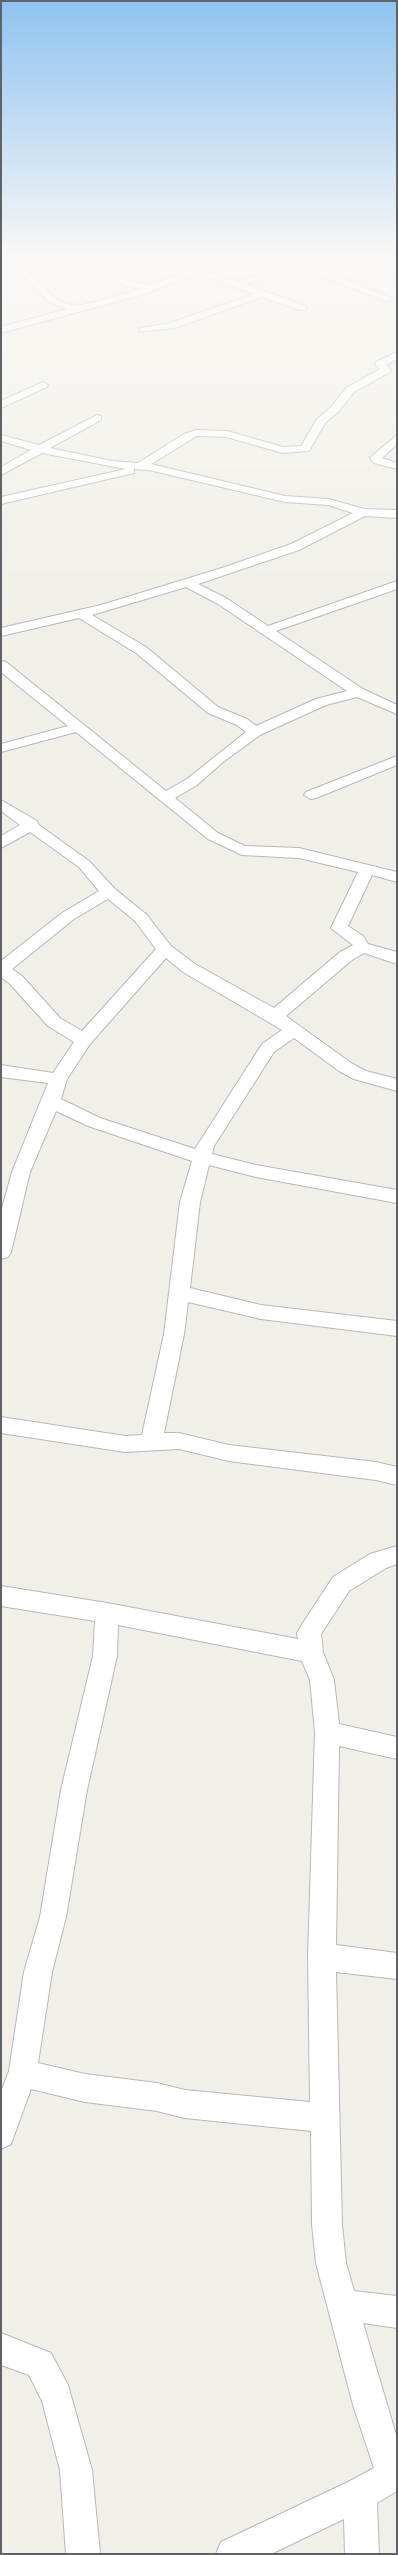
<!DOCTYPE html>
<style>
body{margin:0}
#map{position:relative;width:398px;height:2555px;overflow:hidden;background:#f1efe8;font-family:"Sofia Sans Condensed",sans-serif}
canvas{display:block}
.frame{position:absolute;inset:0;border:2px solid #5f6368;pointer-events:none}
</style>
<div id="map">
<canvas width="398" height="2555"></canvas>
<div class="frame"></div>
</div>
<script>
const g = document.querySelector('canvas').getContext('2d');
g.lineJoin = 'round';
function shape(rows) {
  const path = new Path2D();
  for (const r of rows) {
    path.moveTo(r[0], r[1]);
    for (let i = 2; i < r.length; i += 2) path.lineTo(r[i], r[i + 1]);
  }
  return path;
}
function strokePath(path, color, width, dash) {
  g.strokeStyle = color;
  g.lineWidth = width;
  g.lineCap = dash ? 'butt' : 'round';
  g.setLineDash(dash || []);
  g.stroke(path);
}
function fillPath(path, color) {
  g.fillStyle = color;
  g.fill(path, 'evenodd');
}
const minor = shape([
 [10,258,19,258,36,280,55,298,63,303,79,306,142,289,126,286,90,266,108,258,120,258,102,266,132,282,151,285,219,258,231,258,205,270,236,281,321,258,335,258,311,266,394,299,386,301,301,269,245,284,306,306,306,310,300,310,262,297,175,328,140,332,140,328,170,323,254,294,197,273,145,294,1,333,1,327,67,309,49,302,30,284,10,258],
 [341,258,354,258,397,274,397,280,341,258],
 [397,352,397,359,386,365,391,370,390,372,354,392,339,411,325,423,309,451,283,453,226,437,197,436,151,464,285,496,329,499,364,509,397,510,397,518,365,516,299,550,198,584,226,598,268,626,397,581,397,589,276,631,363,689,397,705,397,714,357,697,326,705,260,735,223,762,197,785,175,798,218,833,245,846,299,848,397,872,397,882,372,875,348,926,363,936,368,944,397,952,397,964,364,953,352,960,286,1016,351,1063,366,1071,397,1079,397,1091,354,1079,339,1071,294,1038,274,1052,214,1146,212,1154,256,1165,397,1190,397,1203,256,1177,209,1165,200,1202,190,1288,261,1305,397,1321,397,1336,261,1319,188,1302,184,1334,164,1433,179,1433,229,1445,376,1462,397,1467,397,1485,376,1480,229,1461,179,1449,125,1452,1,1433,1,1417,125,1436,142,1435,164,1334,180,1202,192,1161,88,1126,56,1111,30,1172,11,1252,8,1257,1,1259,1,1212,12,1172,48,1083,1,1077,1,1065,53,1073,74,1042,48,1026,10,984,1,977,1,961,62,913,99,891,79,867,30,832,1,848,1,836,20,825,1,811,1,800,37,821,39,825,89,861,115,889,147,915,171,946,195,964,274,1008,340,952,353,945,331,928,358,872,299,858,242,855,208,839,76,732,1,752,1,744,68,726,1,672,1,661,6,662,166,791,187,779,246,732,237,725,208,713,136,653,79,618,1,636,1,628,101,605,225,567,291,544,353,513,328,505,285,502,149,470,134,469,134,473,1,504,1,497,126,469,42,453,1,475,1,467,31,450,1,441,1,435,39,445,97,415,101,416,101,420,50,448,112,461,138,463,184,434,196,430,227,431,283,447,301,446,317,419,331,407,346,388,380,369,375,364,376,362,397,352],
 [186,587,218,604,347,691,316,699,256,726,247,719,218,707,146,647,92,615,186,587],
 [108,899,135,921,156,949,82,1031,60,1018,22,976,12,969,74,919,108,899],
 [166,958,183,972,282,1030,262,1044,195,1149,100,1118,61,1099,67,1079,90,1044,166,958],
 [43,382,48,385,47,387,1,408,1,401,43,382],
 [397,435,397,444,382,458,397,463,397,469,374,463,370,458,372,456,397,435],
 [397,756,397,765,316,798,311,799,304,795,306,792,397,756],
 [397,1546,397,1564,386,1568,349,1591,321,1634,323,1652,334,1680,339,1724,397,1737,397,1759,339,1746,336,1945,397,1953,397,1979,336,1972,342,2225,346,2263,354,2291,397,2296,397,2328,363,2323,397,2438,397,2491,377,2503,379,2554,345,2554,344,2519,271,2554,216,2554,221,2542,348,2482,374,2468,353,2405,316,2263,312,2225,311,2131,185,2118,157,2111,85,2102,31,2089,11,2144,1,2149,1,2092,9,2071,24,1972,40,1917,61,1790,93,1656,95,1621,1,1606,1,1586,107,1603,298,1639,297,1633,301,1626,333,1577,370,1554,397,1546],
 [118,1625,302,1661,310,1680,315,1732,308,1957,310,2102,185,2090,157,2083,85,2074,38,2063,52,1972,66,1917,87,1790,117,1656,118,1625],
 [1,2333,51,2353,68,2385,92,2470,100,2554,66,2554,60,2470,42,2401,29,2375,1,2365,1,2333]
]);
strokePath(minor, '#b5b8bc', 2);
fillPath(minor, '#fff');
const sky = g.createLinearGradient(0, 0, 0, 616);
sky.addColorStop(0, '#8fc3f1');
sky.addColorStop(0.42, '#f9f8f5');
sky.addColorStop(1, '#f9f8f500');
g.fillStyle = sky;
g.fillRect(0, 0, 398, 616);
</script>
